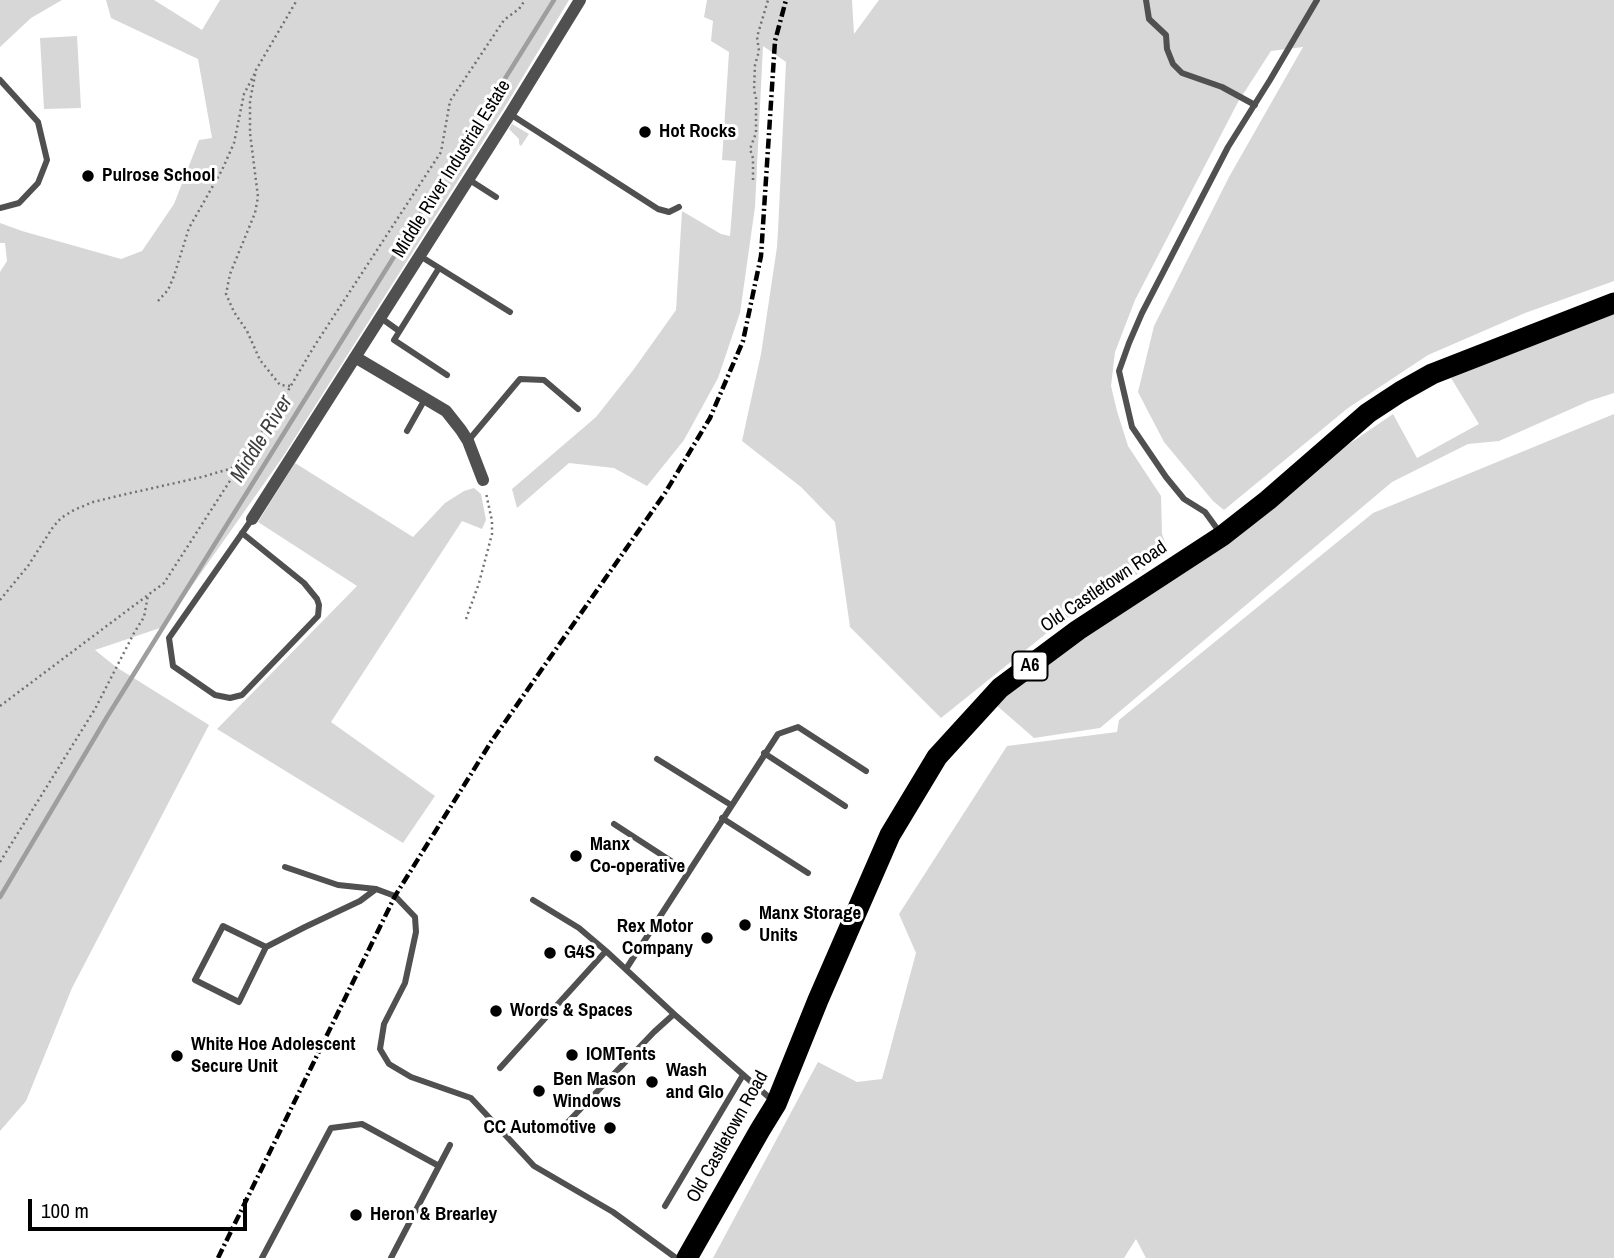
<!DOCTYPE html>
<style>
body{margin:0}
#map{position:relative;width:1614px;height:1258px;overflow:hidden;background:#fff;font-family:"Archivo Narrow",sans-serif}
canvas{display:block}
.scale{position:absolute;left:28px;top:1199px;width:219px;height:32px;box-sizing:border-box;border:4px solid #000;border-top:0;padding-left:9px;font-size:21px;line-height:24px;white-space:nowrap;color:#000;-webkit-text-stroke:5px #fff;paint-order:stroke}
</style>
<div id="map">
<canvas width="1614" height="1258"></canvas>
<div class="scale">100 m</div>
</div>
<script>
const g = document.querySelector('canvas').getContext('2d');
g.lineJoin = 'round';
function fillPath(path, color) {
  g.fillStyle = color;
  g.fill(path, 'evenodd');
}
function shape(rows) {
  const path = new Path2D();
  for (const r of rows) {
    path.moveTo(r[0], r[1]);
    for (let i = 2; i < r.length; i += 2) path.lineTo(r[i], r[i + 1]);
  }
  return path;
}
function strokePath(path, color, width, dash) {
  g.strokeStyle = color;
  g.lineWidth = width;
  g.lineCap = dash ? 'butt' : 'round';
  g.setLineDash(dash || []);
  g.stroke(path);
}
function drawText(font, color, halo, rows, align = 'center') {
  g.font = font + ' "Archivo Narrow",sans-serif';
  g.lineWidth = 6;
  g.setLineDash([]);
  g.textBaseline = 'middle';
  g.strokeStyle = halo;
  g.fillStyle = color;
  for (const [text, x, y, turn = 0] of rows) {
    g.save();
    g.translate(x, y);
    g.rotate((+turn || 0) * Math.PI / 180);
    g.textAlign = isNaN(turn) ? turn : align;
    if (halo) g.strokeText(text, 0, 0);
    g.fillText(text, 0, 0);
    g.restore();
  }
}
fillPath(shape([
 [0,0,62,0,31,18,0,47],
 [106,0,154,0,202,30,220,0,569,0,506,105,282,458,163,627,95,650,116,667,209,725,72,988,26,1101,0,1131,0,272,7,261,5,243,0,243,0,223,22,231,121,259,142,251,174,204,199,140,212,138,198,59,111,18],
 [707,0,852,0,854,34,879,0,1614,0,1614,281,1525,313,1428,355,1348,408,1224,510,1213,501,1164,442,1138,392,1154,326,1229,177,1303,47,1271,51,1238,102,1135,300,1115,352,1111,386,1117,411,1128,446,1161,496,1162,534,1167,547,1147,568,1058,624,941,718,850,627,835,522,801,487,742,441,761,354,777,247,778,231,786,62,763,46,755,207,740,313,718,378,684,440,647,486,614,468,569,463,517,508,512,489,596,417,634,369,676,310,682,211,721,234,730,236,736,161,722,160,729,52,711,41,713,21,704,17],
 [77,36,81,108,44,109,40,38],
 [512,124,529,134,521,146,519,144,519,139,509,129],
 [1614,312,1614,393,1589,401,1499,441,1468,444,1392,482,1100,728,1034,738,995,704,1067,645,1214,552,1349,444,1393,414,1417,458,1479,424,1451,378,1543,338],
 [1614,414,1614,1258,1146,1258,1136,1239,1124,1258,713,1258,818,1062,857,1082,882,1079,916,953,899,914,1007,746,1117,732,1119,720,1373,513],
 [295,463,413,537,445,503,464,491,474,488,481,494,486,520,482,529,462,521,331,722,435,796,403,843,217,729,357,586,258,522]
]), '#d7d7d7');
strokePath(shape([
 [0,897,107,717,554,0]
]), '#9e9e9e', 4.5);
strokePath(shape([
 [753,180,753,158,750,149,756,133,756,98,754,90,755,65,759,51,757,37,768,0],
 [158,301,168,290,174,276,189,228,222,170,234,143,244,94,255,73],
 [290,386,280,385,260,360,247,331,234,312,226,294,230,274,255,213,258,197,250,133,250,101,256,70,297,0],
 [0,600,28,566,53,527,61,518,74,510,93,502,122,495,202,477,229,469,238,465],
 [466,619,479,583,492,534,492,521,486,493],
 [0,706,164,583,286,394,315,345,441,152,450,101,504,20,519,9,525,0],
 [0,862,95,709,134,633,144,617,148,595]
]), '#727272', 2.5, [2, 3.5]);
strokePath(shape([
 [1146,0,1149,19,1166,35,1167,49,1173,64,1182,73,1222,87,1255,105],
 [0,80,38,122,47,160,38,183,19,203,0,208],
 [510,114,658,209,669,212,679,207],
 [468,179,496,197],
 [420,256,510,312],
 [439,268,394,340,447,375],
 [381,318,399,331],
 [407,431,425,399],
 [468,441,520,379,544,380,578,409],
 [242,533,304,583,317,599,319,605,318,616,242,695,230,698,215,695,173,666,169,638,252,519],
 [1221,534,1205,512,1184,499,1166,477,1132,427,1119,371,1129,343,1142,313,1228,147,1270,80,1317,0],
 [764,753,845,806],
 [657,759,731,805],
 [722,818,808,873],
 [614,824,688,872],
 [285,867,338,885,376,889],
 [533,900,579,928,606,951,674,1014,772,1100],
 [266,947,223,926,195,980,239,1002,266,947,305,927,360,901,376,889,395,896,415,917,416,932,405,983,384,1024,380,1049,389,1064,411,1077,471,1098,534,1166,613,1212,676,1258],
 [626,969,778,734,798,727,866,771],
 [500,1068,606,951],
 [567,1123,654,1032,674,1014],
 [439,1166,450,1145],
 [665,1206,743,1075],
 [262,1258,331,1128,362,1124,439,1166,391,1258]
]), '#505050', 6);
strokePath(shape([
 [355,357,446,411,461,430,468,441,483,480],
 [252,519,510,114,580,0]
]), '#505050', 12);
strokePath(shape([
 [687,1258,760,1130,776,1104,818,1000,890,835,937,757,1000,688,1078,630,1222,536,1268,500,1368,413,1400,392,1432,374,1614,303]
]), '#000', 21);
strokePath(shape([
 [218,1258,395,896,491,742,665,493,710,418,743,341,761,256,775,41,786,0]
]), '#000', 4.5, [10, 3.5, 2, 3.5]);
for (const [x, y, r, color] of [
 [645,132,7,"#000"],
 [88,176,7,"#000"],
 [576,856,7,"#000"],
 [745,925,7,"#000"],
 [707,938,7,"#000"],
 [550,953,7,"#000"],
 [496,1011,7,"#000"],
 [572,1055,7,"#000"],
 [177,1056,7,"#000"],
 [652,1082,7,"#000"],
 [539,1091,7,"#000"],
 [610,1128,7,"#000"],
 [356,1215,7,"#000"]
]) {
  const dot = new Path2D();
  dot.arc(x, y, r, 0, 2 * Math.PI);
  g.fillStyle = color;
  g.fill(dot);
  strokePath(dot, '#fff', 2.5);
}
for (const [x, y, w] of [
 [1030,666,35]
]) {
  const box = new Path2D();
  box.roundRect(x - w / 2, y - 14.5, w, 29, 5);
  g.fillStyle = '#fff';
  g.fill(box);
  strokePath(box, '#000', 2);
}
drawText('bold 18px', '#000', null, [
 ["A6",1030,666]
]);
drawText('bold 19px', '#000', '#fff', [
 ["Hot Rocks",659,132],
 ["Pulrose School",102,176],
 ["Manx",590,845],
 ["Co-operative",590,867],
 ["Manx Storage",759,914],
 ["Units",759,936],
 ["Rex Motor",693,927,"right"],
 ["Company",693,949,"right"],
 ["G4S",564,953],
 ["Words & Spaces",510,1011],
 ["White Hoe Adolescent",191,1045],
 ["Secure Unit",191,1067],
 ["IOMTents",586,1055],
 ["Wash",666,1071],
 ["and Glo",666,1093],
 ["Ben Mason",553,1080],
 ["Windows",553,1102],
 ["CC Automotive",596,1128,"right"],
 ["Heron & Brearley",370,1215]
], 'left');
drawText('19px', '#000', '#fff', [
 ["Middle River Industrial Estate",452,169,-58],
 ["Old Castletown Road",1104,587,-34],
 ["Old Castletown Road",728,1137,-61]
]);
drawText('italic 21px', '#3f3f3f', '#fff', [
 ["Middle River",262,439,-58]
]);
</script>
